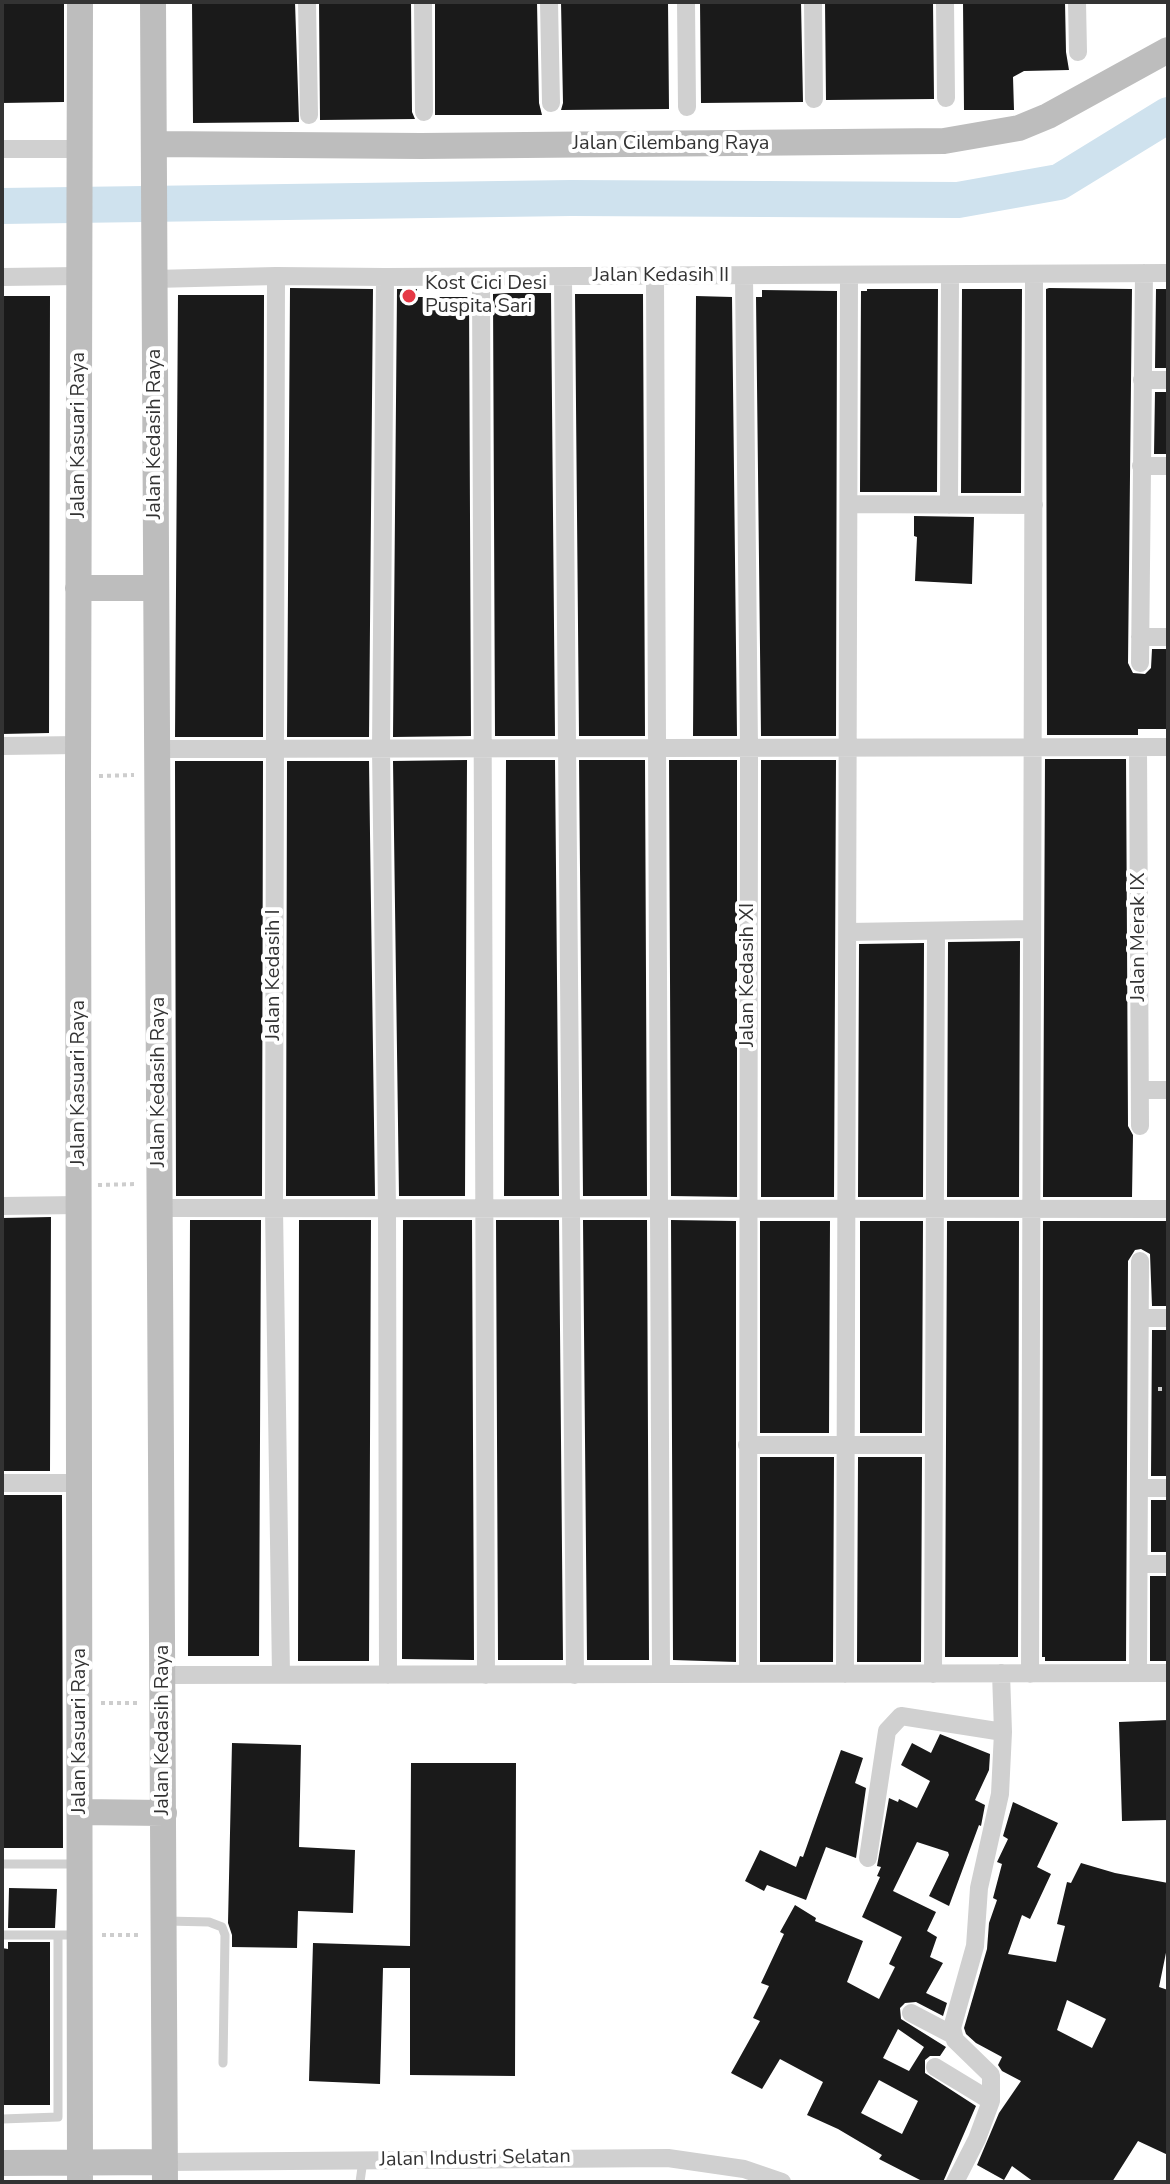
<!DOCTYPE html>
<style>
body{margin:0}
#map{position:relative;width:1170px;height:2184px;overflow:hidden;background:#fff;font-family:"Nunito Sans",sans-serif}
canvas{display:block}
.frame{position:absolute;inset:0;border:4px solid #333;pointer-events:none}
</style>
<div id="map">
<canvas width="1170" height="2184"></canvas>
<div class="frame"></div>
</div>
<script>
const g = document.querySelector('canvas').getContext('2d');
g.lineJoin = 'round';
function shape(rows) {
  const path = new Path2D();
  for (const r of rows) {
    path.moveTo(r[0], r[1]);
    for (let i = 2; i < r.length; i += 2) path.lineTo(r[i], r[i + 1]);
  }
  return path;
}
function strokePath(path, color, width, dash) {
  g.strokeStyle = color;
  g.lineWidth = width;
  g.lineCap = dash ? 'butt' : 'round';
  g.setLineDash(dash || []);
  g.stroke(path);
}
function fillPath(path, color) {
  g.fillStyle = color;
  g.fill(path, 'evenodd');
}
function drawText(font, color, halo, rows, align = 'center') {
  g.font = font + ' "Nunito Sans",sans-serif';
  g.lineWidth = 8;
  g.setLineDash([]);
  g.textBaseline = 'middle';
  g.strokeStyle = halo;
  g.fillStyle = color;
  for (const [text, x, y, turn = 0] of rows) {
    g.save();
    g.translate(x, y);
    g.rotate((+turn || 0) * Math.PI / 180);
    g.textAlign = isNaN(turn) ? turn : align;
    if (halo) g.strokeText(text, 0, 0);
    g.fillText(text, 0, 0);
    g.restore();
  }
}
strokePath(shape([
 [2,206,571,198,958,200,1059,182,1168,115]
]), '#cfe2ee', 36);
fillPath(shape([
 [2,2,64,2,64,102,2,103],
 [192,2,295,2,299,122,193,123],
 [319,2,411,2,412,112,415,119,320,120],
 [435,2,537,2,539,103,542,115,435,115],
 [561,2,668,2,669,109,561,110,563,103],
 [700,2,801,2,803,102,701,103],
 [825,2,933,2,934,99,826,100],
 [963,2,1065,2,1066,52,1069,70,1024,71,1013,77,1014,110,964,110],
 [290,288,373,289,369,737,287,737],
 [1049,288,1132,289,1128,663,1133,673,1145,674,1151,668,1152,649,1168,649,1168,729,1138,729,1138,735,1047,735,1046,289],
 [397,289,417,289,417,297,469,297,471,736,393,737],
 [867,289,938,289,937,492,860,492,861,291,867,291],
 [962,289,1022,289,1021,493,961,493],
 [1156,289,1168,289,1168,368,1155,368],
 [762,290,837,291,836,736,761,736,756,297,762,297],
 [508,293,551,293,555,736,495,736,493,294],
 [575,294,643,294,645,736,579,736],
 [178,295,264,295,263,737,175,737],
 [2,296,50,296,49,733,2,734],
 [696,296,732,297,737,736,693,736],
 [1155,392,1168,392,1168,454,1154,454],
 [914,516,974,517,972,584,915,581,917,537,914,536],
 [1045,759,1126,759,1128,1126,1133,1135,1132,1197,1043,1197],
 [467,760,465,1196,399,1196,393,761],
 [506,760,555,760,559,1196,504,1196],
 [579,760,645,760,647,1196,583,1196],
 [669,760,737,760,737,1197,671,1196],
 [761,760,836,760,834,1197,761,1197],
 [175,761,263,761,262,1196,176,1196],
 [287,761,369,761,375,1196,286,1196],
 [1020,941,1019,1197,947,1197,948,942],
 [924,943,923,1197,858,1197,859,944],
 [51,1217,50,1471,2,1471,2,1218],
 [190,1220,261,1220,259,1656,188,1656],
 [299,1220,371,1220,369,1661,298,1661],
 [403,1220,472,1220,474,1660,402,1659],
 [496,1220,559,1220,563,1660,498,1660],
 [583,1220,647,1220,649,1660,587,1660],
 [671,1220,736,1221,736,1662,673,1660],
 [760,1221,830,1221,829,1433,760,1433],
 [860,1221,923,1221,922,1433,860,1433],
 [947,1221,1019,1221,1018,1657,945,1657],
 [1043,1221,1168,1221,1168,1306,1152,1306,1150,1254,1141,1249,1135,1250,1128,1261,1126,1661,1045,1661,1045,1657,1042,1657],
 [1152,1330,1168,1330,1168,1476,1151,1476],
 [760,1457,834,1457,833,1662,760,1662],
 [858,1457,922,1457,921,1662,857,1662],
 [2,1495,62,1495,63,1848,2,1848],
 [1151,1500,1168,1500,1168,1552,1151,1552],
 [1150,1576,1168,1576,1168,1661,1150,1661],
 [1168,1720,1168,1820,1122,1821,1119,1722],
 [940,1734,990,1754,989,1770,975,1800,985,1805,981,1826,979,1825,949,1906,929,1896,949,1855,948,1852,917,1842,893,1891,936,1912,927,1931,937,1937,930,1957,943,1963,926,1993,947,2003,943,2016,916,2002,905,2003,900,2008,901,2019,946,2047,940,2056,930,2056,925,2060,925,2073,976,2106,943,2182,924,2182,879,2159,882,2155,838,2129,807,2115,823,2082,780,2059,762,2089,731,2073,760,2021,753,2018,769,1986,761,1983,784,1934,780,1932,795,1905,816,1918,815,1921,863,1941,847,1982,879,1999,895,1967,889,1964,902,1937,862,1917,880,1877,877,1876,881,1867,877,1866,889,1798,898,1802,899,1799,917,1808,930,1781,901,1765,912,1743,931,1753],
 [898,2029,924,2047,909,2071,883,2058],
 [879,2080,918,2101,902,2134,861,2113],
 [232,1743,301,1745,299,1847,355,1850,353,1913,298,1911,297,1948,232,1947,232,1935,228,1923],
 [841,1750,863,1758,855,1783,866,1788,856,1858,826,1847,806,1900,767,1885,764,1891,745,1881,760,1850,796,1867,800,1856,803,1857],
 [411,1763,516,1763,515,2076,410,2075,410,1968,383,1968,380,2084,309,2081,313,1943,410,1946],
 [1013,1802,1058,1823,1037,1867,1051,1874,1030,1919,1022,1915,1008,1954,1056,1962,1065,1926,1057,1924,1067,1882,1071,1883,1081,1863,1115,1873,1168,1883,1168,1943,1159,1987,1168,1990,1168,2155,1138,2141,1112,2182,1034,2182,1012,2166,1004,2180,977,2165,999,2113,1021,2081,1002,2071,998,2065,1002,2057,976,2043,966,2034,964,2028,987,1949,989,1923,996,1903,997,1900,993,1898,1002,1864,997,1862,1008,1839,1003,1836],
 [1067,2000,1106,2019,1092,2048,1057,2030],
 [9,1888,57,1889,55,1928,8,1928],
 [8,1942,50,1942,50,2105,2,2105,2,1948,8,1949]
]), '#1a1a1a');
strokePath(shape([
 [99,776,134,775],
 [98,1185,137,1184],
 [1158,1389,1168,1389],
 [101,1703,140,1703],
 [102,1935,141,1935]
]), '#cdcdcd', 4, [4, 4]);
strokePath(shape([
 [2,1864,77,1864],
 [167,1921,209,1922,222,1927,225,1935,223,2063],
 [2,1935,79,1935],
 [2,2119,58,2117,58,1936],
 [360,2182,363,2160]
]), '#d0d0d0', 9);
strokePath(shape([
 [307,2,309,115],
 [423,2,424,112],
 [549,2,551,103],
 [686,2,687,107],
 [813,2,814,99],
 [945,2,946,98],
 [1077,2,1078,52],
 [2,149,80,149],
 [276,276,274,1208,281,1675],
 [655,276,661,1674],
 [744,276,749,748,748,1674],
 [2,277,79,276],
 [385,277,381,749,387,1208,388,1675],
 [481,277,486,1675],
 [563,277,575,1675],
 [154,279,276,276,385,277,1168,273],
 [1142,380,1168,380],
 [1141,466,1168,466],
 [849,504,1034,505],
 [949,505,950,275],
 [1140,637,1168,637],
 [1140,663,1144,273],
 [2,746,78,745],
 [157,749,1168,747],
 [1138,749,1140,1126],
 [849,932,1032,929],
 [1140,1090,1168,1090],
 [2,1206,79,1205],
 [160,1208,1168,1209],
 [1140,1318,1168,1318],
 [747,1445,934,1445],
 [2,1483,79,1483],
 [1139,1488,1168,1488],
 [1139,1564,1168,1564],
 [1138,1673,1140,1261],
 [845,1674,849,275],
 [933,1674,936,932],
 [1030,1674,1034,274],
 [162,1675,1168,1673],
 [868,1858,887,1731,901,1716,1003,1732],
 [911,2013,953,2035],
 [935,2067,991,2101],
 [165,2162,668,2158,744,2169,782,2182],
 [955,2182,977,2139,991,2101,991,2075,955,2040,952,2028,975,1946,979,1888,1000,1794,1003,1732,1001,1673]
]), '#d0d0d0', 18);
strokePath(shape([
 [80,2,78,776,80,2182],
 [153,2,165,2182],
 [154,144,421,146,944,141,1019,128,1048,116,1168,50],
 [78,588,156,588],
 [80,1812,164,1813],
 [2,2163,165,2162]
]), '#bdbdbd', 26);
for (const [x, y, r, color] of [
 [409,296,8,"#e63946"]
]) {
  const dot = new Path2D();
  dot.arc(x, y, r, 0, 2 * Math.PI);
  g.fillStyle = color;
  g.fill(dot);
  strokePath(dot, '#fff', 3);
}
drawText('20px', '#333', '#fff', [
 ["Jalan Cilembang Raya",671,144],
 ["Jalan Kedasih II",661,276],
 ["Jalan Kedasih Raya",155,434,-90],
 ["Jalan Kasuari Raya",79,435,-90],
 ["Jalan Merak IX",1139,937,-90],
 ["Jalan Kedasih I",274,975,-90],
 ["Jalan Kedasih XI",748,975,-90],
 ["Jalan Kedasih Raya",159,1082,-90],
 ["Jalan Kasuari Raya",79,1083,-90],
 ["Jalan Kedasih Raya",163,1730,-90],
 ["Jalan Kasuari Raya",80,1731,-90],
 ["Jalan Industri Selatan",475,2159,-1]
]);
drawText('20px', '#333', '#fff', [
 ["Kost Cici Desi",425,284],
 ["Puspita Sari",425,307]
], 'left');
</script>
